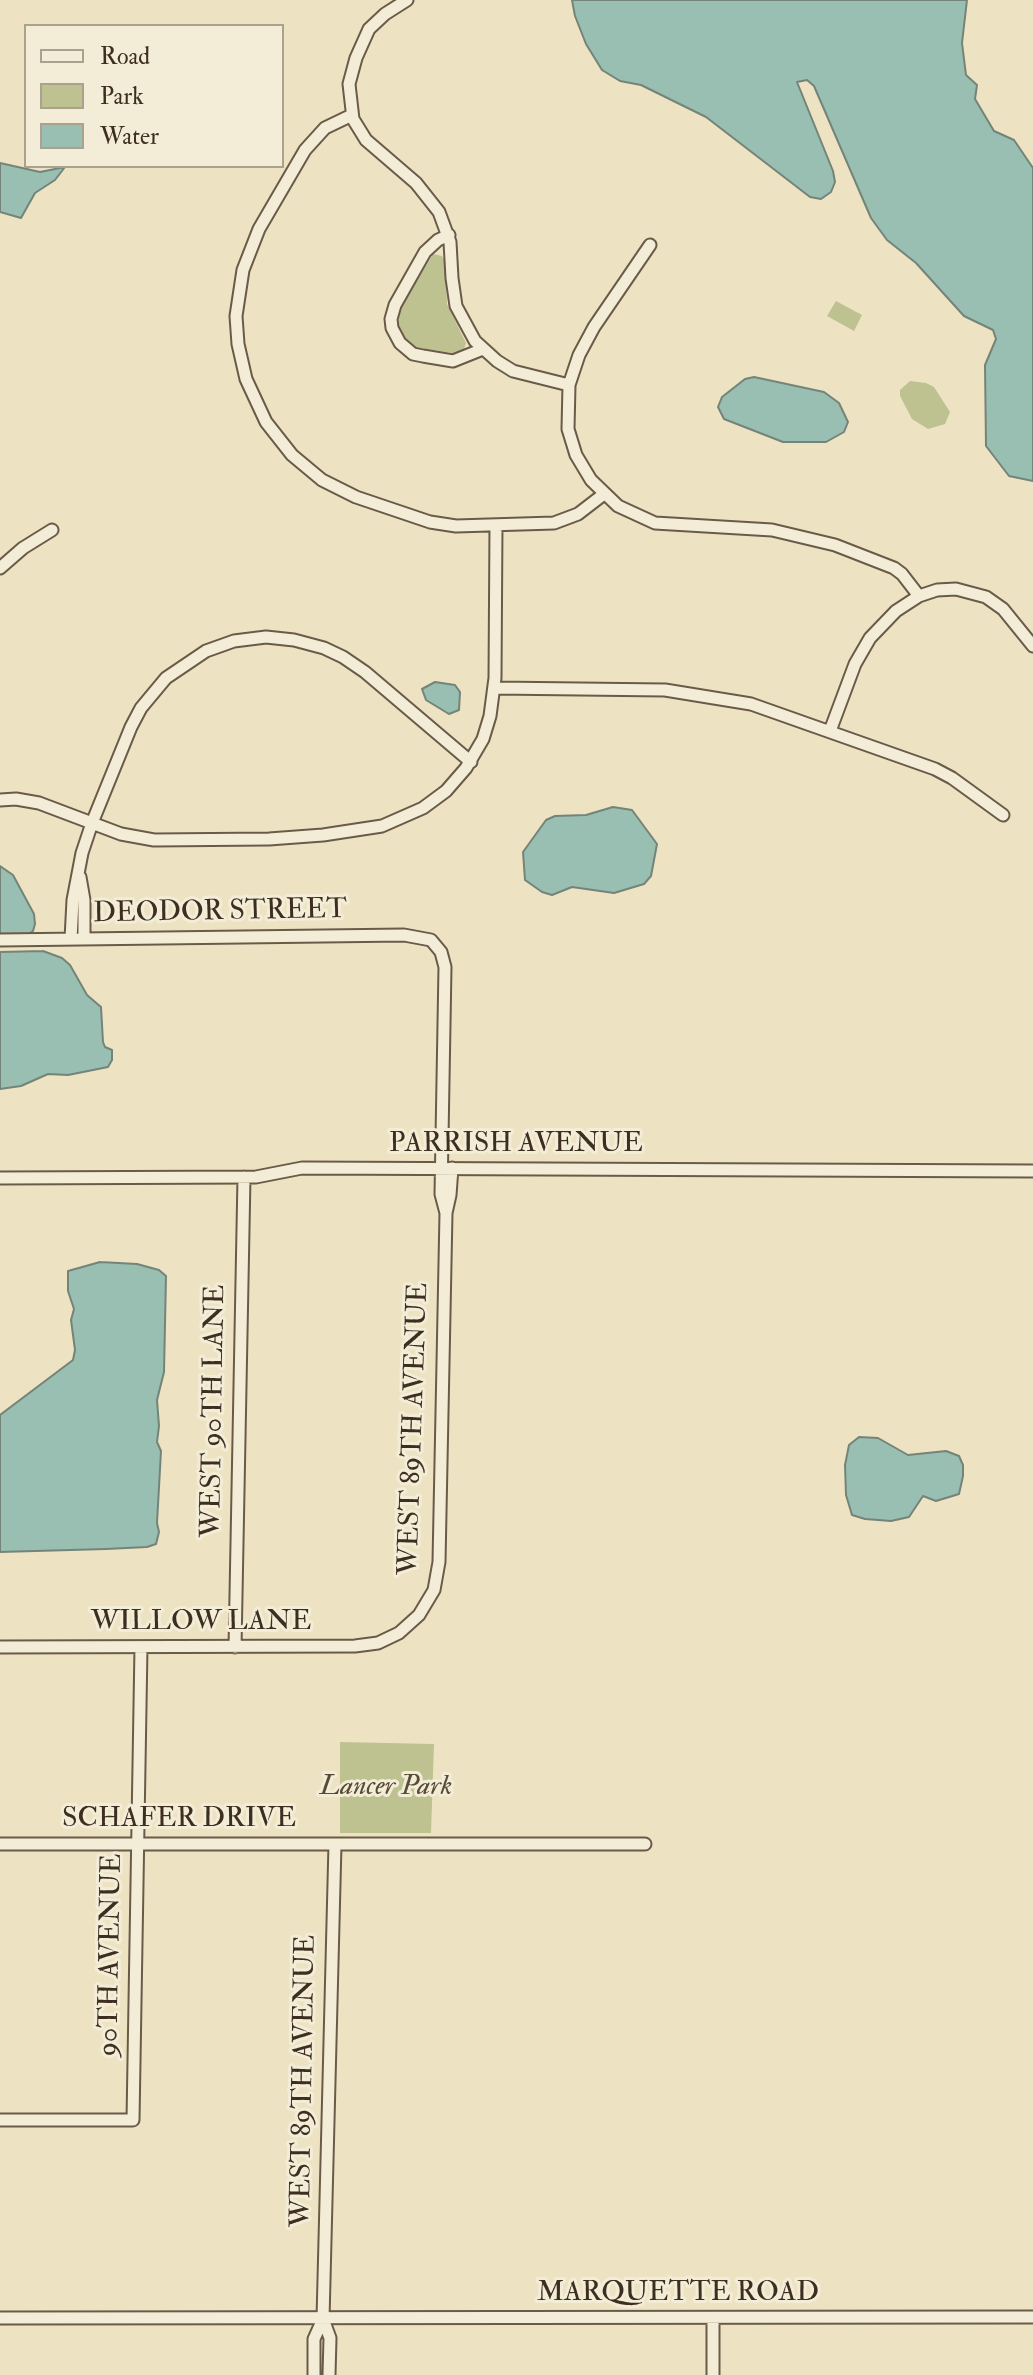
<!DOCTYPE html>
<style>
body{margin:0}
#map{position:relative;width:1033px;height:2375px;overflow:hidden;background:#ede3c3;font-family:"IM FELL Double Pica",serif}
canvas{display:block}
.legend{position:absolute;left:24px;top:24px;width:260px;height:144px;box-sizing:border-box;background:#f3edd8;border:2px solid #aba18e;margin:0;padding:10px 14px;list-style:none;font-size:24px;color:#3e2e20}
.legend li{display:flex;align-items:center;gap:16px;height:40px}
.legend b{width:40px;border:2px solid #aba18e}
</style>
<div id="map">
<canvas width="1033" height="2375"></canvas>
<ul class="legend">
<li><b style="height:10px;background:#f3edd8"></b>Road</li>
<li><b style="height:22px;background:#bdc290"></b>Park</li>
<li><b style="height:22px;background:#99beb2"></b>Water</li>
</ul>
</div>
<script>
const g = document.querySelector('canvas').getContext('2d');
g.lineJoin = 'round';
function fillPath(path, color) {
  g.fillStyle = color;
  g.fill(path, 'evenodd');
}
function shape(rows) {
  const path = new Path2D();
  for (const r of rows) {
    path.moveTo(r[0], r[1]);
    for (let i = 2; i < r.length; i += 2) path.lineTo(r[i], r[i + 1]);
  }
  return path;
}
function strokePath(path, color, width, dash) {
  g.strokeStyle = color;
  g.lineWidth = width;
  g.lineCap = dash ? 'butt' : 'round';
  g.setLineDash(dash || []);
  g.stroke(path);
}
function drawText(font, color, halo, rows, align = 'center') {
  g.font = font + ' "IM FELL Double Pica",serif';
  g.lineWidth = 6;
  g.setLineDash([]);
  g.textBaseline = 'middle';
  g.strokeStyle = halo;
  g.fillStyle = color;
  for (const [text, x, y, turn = 0] of rows) {
    g.save();
    g.translate(x, y);
    g.rotate((+turn || 0) * Math.PI / 180);
    g.textAlign = isNaN(turn) ? turn : align;
    if (halo) g.strokeText(text, 0, 0);
    g.fillText(text, 0, 0);
    g.restore();
  }
}
fillPath(shape([
 [433,254,442,256,445,262,447,304,466,343,463,352,459,354,413,347,402,338,398,326,399,313,403,304],
 [836,301,862,315,854,331,827,316],
 [910,381,926,383,934,387,950,412,945,424,928,429,912,419,900,396,900,390],
 [340,1742,434,1744,431,1833,340,1833]
]), '#bdc290');
const water = shape([
 [572,0,967,0,962,43,966,75,977,85,975,99,994,131,1014,140,1033,168,1033,481,1009,476,986,446,985,365,996,339,993,330,964,316,916,263,887,240,871,218,814,86,807,80,797,82,833,171,835,182,831,192,821,199,810,197,706,117,641,85,620,81,602,70,586,44,575,16,572,0],
 [0,163,40,172,65,167,55,180,35,193,21,218,0,212,0,163],
 [754,377,824,392,839,403,848,422,844,432,826,442,783,442,724,419,718,407,722,397,745,379,754,377],
 [435,682,455,685,460,692,459,710,449,714,426,700,422,689,435,682],
 [613,807,632,810,657,844,651,876,644,884,614,893,572,887,552,895,542,892,525,880,523,852,546,820,555,816,586,815,613,807],
 [0,866,13,875,34,914,35,924,33,931,29,934,0,934,0,866],
 [43,951,62,958,70,965,87,995,101,1007,103,1042,105,1047,112,1050,112,1060,108,1067,68,1075,48,1074,21,1086,0,1089,0,952,43,951],
 [100,1262,137,1264,159,1270,166,1276,164,1372,157,1400,159,1426,157,1442,161,1451,157,1523,159,1532,156,1544,147,1547,106,1549,0,1552,0,1415,73,1360,75,1350,71,1320,74,1309,68,1291,68,1271,100,1262],
 [859,1437,878,1438,908,1455,946,1451,959,1456,963,1465,963,1476,959,1494,936,1501,923,1496,909,1517,891,1521,865,1519,852,1515,846,1495,845,1465,849,1445,859,1437]
]);
fillPath(water, '#99beb2');
strokePath(water, '#758478', 2);
const minor = shape([
 [407,0,385,14,369,29,356,58,349,84,353,119,366,140,416,183,439,212,450,242,452,278,456,306,475,341,497,361,513,371,569,385],
 [352,115,325,128,305,150,259,229,243,270,236,316,238,344,246,379,266,422,292,455,322,480,356,497,430,522,456,526,554,523,578,514,604,494],
 [449,235,438,240,425,252,395,305,391,319,392,328,400,343,413,354,423,356,453,361,483,349],
 [650,245,594,327,579,355,569,385,568,429,576,455,591,480,618,506,655,523,772,530,835,545,894,568,902,574,919,596],
 [0,568,23,548,52,530],
 [495,688,665,690,751,704,935,769,952,778,1003,815],
 [830,731,855,664,870,638,896,611,919,596,937,590,956,589,986,597,1003,609,1033,646],
 [0,800,16,799,39,803,121,834,154,840,269,839,323,835,382,826,423,808,446,791,466,768,483,739,490,716,495,678,496,525],
 [80,877,84,900,84,939],
 [71,939,73,900,82,853,92,823,131,727,141,708,166,678,206,651,234,641,266,637,294,640,324,648,343,657,365,672,471,762],
 [0,940,404,935,431,940,441,952,445,967,441,1194,446,1213,450,1195,452,1168],
 [0,1178,256,1177,302,1168,1033,1171],
 [0,1647,355,1646,378,1643,399,1633,419,1615,434,1590,439,1562,446,1213],
 [235,1647,244,1177],
 [0,1844,645,1844],
 [0,2120,133,2120,141,1647],
 [0,2318,1033,2317],
 [314,2375,314,2339,323,2319],
 [329,2375,330,2338,323,2319,335,1844],
 [713,2375,713,2319]
]);
strokePath(minor, '#6a5b49', 15);
strokePath(minor, '#f3edd8', 11);
drawText('28px', '#3e2e20', '#f3edd8', [
 ["DEODOR STREET",220,913,-1],
 ["PARRISH AVENUE",516,1145],
 ["WEST 90TH LANE",215,1411,-89],
 ["WEST 89TH AVENUE",415,1429,-88],
 ["WILLOW LANE",201,1623],
 ["SCHAFER DRIVE",179,1820],
 ["90TH AVENUE",112,1955,-89],
 ["WEST 89TH AVENUE",305,2081,-89],
 ["MARQUETTE ROAD",678,2294]
]);
drawText('italic 28px', '#574c36', '#f3edd8', [
 ["Lancer Park",386,1788]
]);
</script>
